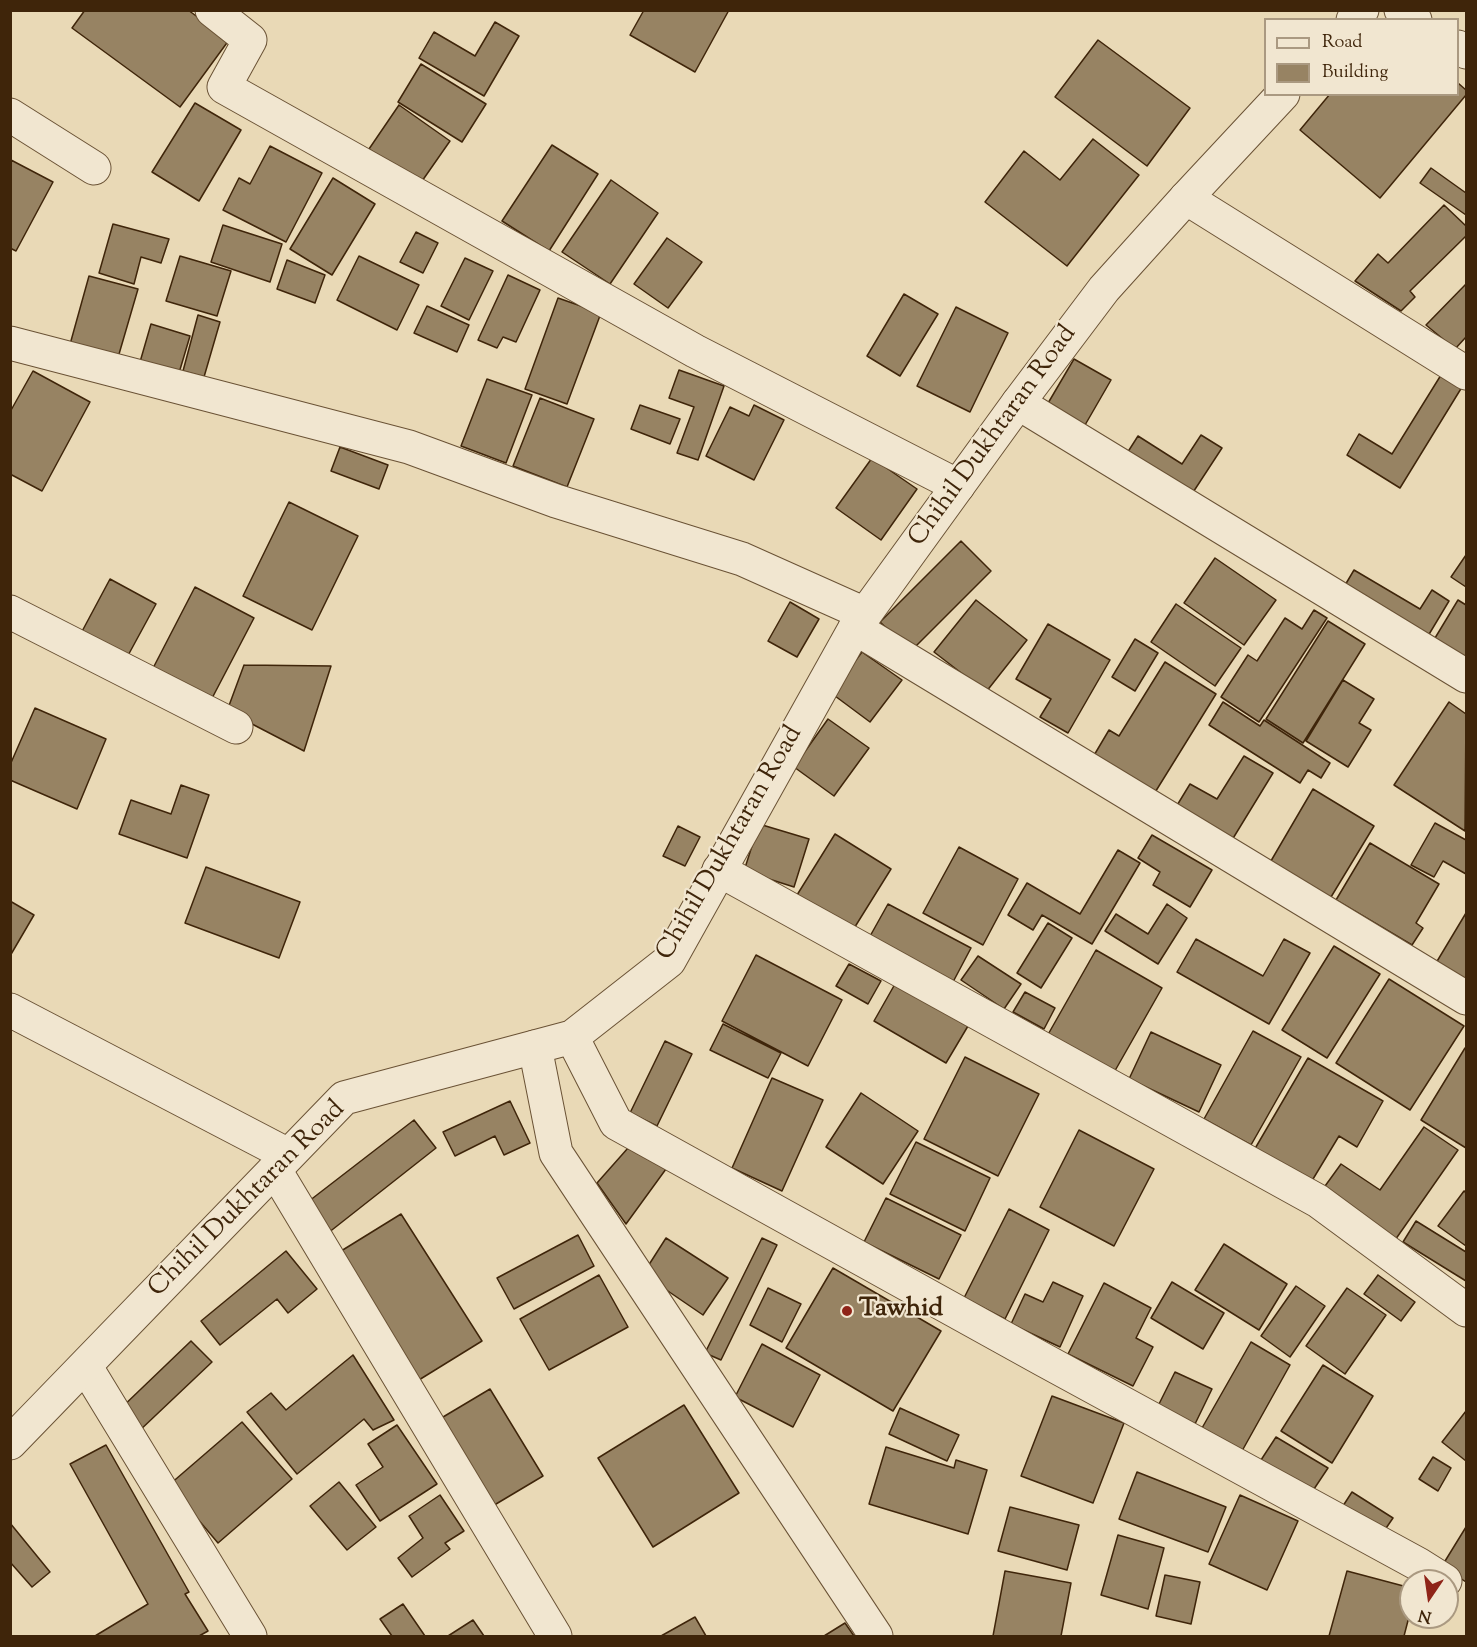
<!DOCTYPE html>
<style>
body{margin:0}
#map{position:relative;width:1477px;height:1647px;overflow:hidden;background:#e9d9b6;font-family:"Sorts Mill Goudy",serif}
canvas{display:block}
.frame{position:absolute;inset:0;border:12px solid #3f250a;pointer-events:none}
.legend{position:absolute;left:1264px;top:18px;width:195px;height:78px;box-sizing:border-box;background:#f1e6d0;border:2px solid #aa9981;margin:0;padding:8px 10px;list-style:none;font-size:18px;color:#3f250a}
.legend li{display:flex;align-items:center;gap:12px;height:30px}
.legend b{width:30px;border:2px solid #aa9981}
.north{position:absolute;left:1399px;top:1569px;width:60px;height:60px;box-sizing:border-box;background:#f1e6d0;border:2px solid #aa9981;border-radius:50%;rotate:193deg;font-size:16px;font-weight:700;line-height:24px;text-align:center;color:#3f250a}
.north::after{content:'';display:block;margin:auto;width:21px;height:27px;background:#8f2418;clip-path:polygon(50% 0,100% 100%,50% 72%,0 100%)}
</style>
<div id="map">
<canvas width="1477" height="1647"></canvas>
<div class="frame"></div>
<ul class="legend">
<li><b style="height:8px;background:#f1e6d0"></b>Road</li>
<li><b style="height:16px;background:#978363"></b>Building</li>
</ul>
<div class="north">N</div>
</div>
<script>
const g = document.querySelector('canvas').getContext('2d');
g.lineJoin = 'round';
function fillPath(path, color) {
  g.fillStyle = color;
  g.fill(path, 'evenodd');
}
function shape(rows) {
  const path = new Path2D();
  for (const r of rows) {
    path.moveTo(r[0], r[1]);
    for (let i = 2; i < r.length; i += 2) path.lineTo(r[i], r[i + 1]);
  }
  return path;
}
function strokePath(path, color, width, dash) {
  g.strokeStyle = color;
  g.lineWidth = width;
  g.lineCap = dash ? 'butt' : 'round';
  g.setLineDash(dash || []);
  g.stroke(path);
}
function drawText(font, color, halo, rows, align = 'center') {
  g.font = font + ' "Sorts Mill Goudy",serif';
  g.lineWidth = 4.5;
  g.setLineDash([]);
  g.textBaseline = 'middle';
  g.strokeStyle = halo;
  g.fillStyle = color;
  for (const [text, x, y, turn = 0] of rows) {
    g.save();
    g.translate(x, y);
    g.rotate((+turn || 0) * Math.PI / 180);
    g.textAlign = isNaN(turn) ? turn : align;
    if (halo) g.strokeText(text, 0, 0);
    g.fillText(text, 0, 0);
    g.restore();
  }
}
const building = shape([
 [85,10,188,10,229,40,180,107,72,28,85,10],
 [644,10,729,10,695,72,630,35,644,10],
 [495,22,519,36,484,96,419,58,434,32,475,56,495,22],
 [1098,40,1190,108,1147,166,1055,97,1098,40],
 [421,64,486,104,462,142,398,102,421,64],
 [1458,83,1466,90,1466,95,1380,198,1300,130,1330,94,1458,94,1458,83],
 [195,103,241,130,199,201,152,172,195,103],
 [399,105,450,141,420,184,369,149,399,105],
 [1093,139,1139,175,1067,266,985,202,1024,151,1060,180,1093,139],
 [552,145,598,174,549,251,502,221,552,145],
 [270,146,322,173,286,242,223,210,239,178,250,184,270,146],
 [11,160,53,182,16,251,10,248,11,160],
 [1431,168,1466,193,1466,215,1420,183,1431,168],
 [333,178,375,204,332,275,290,249,333,178],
 [611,180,658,213,610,284,562,252,611,180],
 [1444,205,1466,226,1466,236,1410,291,1415,297,1401,311,1355,281,1378,254,1388,263,1444,205],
 [113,224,169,239,161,263,141,257,134,284,99,273,113,224],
 [223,225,282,244,270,282,211,262,223,225],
 [416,232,438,243,423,273,400,262,416,232],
 [667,238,702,262,668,308,634,284,667,238],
 [180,256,231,271,217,316,166,301,180,256],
 [359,256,419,285,397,330,337,300,359,256],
 [465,258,493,271,469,320,441,306,465,258],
 [287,260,325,275,315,303,277,289,287,260],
 [508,275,540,290,516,342,503,337,497,348,478,340,508,275],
 [89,276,138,289,117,361,69,348,89,276],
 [1466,284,1466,337,1455,349,1426,325,1466,284],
 [904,294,938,314,900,376,867,356,904,294],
 [558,298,601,313,567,404,525,389,558,298],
 [427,306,469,325,457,352,414,333,427,306],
 [956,307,1008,333,970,412,917,386,956,307],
 [198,315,220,322,204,377,183,371,198,315],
 [151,324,190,336,179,373,140,362,151,324],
 [1074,359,1111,380,1081,432,1044,410,1074,359],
 [679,370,724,386,698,460,677,453,694,407,669,398,679,370],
 [33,371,90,402,42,491,10,474,10,412,33,371],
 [1441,375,1462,387,1400,488,1347,455,1359,434,1392,454,1441,375],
 [487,379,532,395,506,463,461,446,487,379],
 [540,398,594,419,567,487,513,466,540,398],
 [640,405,680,419,670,444,631,429,640,405],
 [754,405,784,420,754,480,706,456,730,407,749,416,754,405],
 [1201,435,1222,448,1188,500,1124,458,1138,436,1182,464,1201,435],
 [340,447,388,465,379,489,331,471,340,447],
 [872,458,917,489,881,540,836,508,872,458],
 [289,502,358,536,312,630,243,596,289,502],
 [961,541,991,571,911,651,880,622,961,541],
 [1466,555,1466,587,1451,577,1466,555],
 [1215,558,1276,600,1244,645,1184,603,1215,558],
 [1354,570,1420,609,1432,590,1449,601,1425,641,1341,592,1354,570],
 [110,579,156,604,125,661,79,637,110,579],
 [195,587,254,618,209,704,150,674,195,587],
 [976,600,1027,640,986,692,934,652,976,600],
 [1458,600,1466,605,1466,663,1432,643,1458,600],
 [790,602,819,619,797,657,768,641,790,602],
 [1176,604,1241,648,1215,686,1151,642,1176,604],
 [1314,610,1327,618,1259,722,1221,697,1248,655,1257,661,1285,618,1302,629,1314,610],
 [1328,621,1365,644,1303,743,1266,719,1328,621],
 [1048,624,1110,660,1068,733,1040,717,1051,699,1016,679,1048,624],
 [1135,639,1158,653,1135,691,1112,677,1135,639],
 [862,652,902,680,870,722,831,693,862,652],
 [1165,662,1216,694,1154,794,1093,757,1109,730,1119,736,1165,662],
 [244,665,331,666,304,751,227,711,244,665],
 [1343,680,1374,699,1359,723,1371,730,1348,767,1306,741,1343,680],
 [1223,702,1260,726,1264,720,1330,763,1321,778,1308,770,1300,783,1209,725,1223,702],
 [1449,702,1466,714,1465,831,1394,785,1449,702],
 [35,708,106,739,77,809,10,780,10,765,35,708],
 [828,719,869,748,834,796,794,767,828,719],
 [1244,756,1273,773,1232,840,1176,807,1190,784,1217,799,1244,756],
 [181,785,209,795,187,858,119,834,131,800,171,814,181,785],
 [1313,789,1374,826,1328,902,1268,866,1313,789],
 [1435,823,1466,840,1466,874,1443,861,1434,877,1411,865,1435,823],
 [759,824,809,839,794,887,744,871,759,824],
 [678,826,700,837,685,866,663,856,678,826],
 [835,834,891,869,853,930,797,895,835,834],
 [1152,835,1212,870,1190,907,1153,885,1160,872,1138,858,1152,835],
 [1370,843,1439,884,1416,923,1423,928,1412,945,1336,900,1370,843],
 [959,847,1018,879,983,945,923,913,959,847],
 [1118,850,1140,863,1092,944,1042,915,1033,930,1008,915,1027,883,1080,914,1118,850],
 [206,867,300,902,279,958,185,923,206,867],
 [10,901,34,915,10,956,10,901],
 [888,904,971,948,953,982,869,938,888,904],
 [1167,904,1187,918,1158,964,1105,931,1116,914,1148,934,1167,904],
 [1466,913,1466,981,1436,963,1466,913],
 [1048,923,1072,938,1041,988,1017,973,1048,923],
 [1196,939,1263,976,1284,939,1310,953,1269,1024,1177,972,1196,939],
 [1334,946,1380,974,1327,1058,1282,1030,1334,946],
 [1096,950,1162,988,1112,1076,1046,1038,1096,950],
 [756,955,842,1000,808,1066,722,1021,756,955],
 [978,956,1021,984,1004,1009,961,980,978,956],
 [849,964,881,981,868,1004,836,986,849,964],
 [1389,979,1464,1026,1410,1110,1336,1063,1389,979],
 [895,984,968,1026,946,1063,874,1021,895,984],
 [1025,992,1055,1008,1044,1029,1013,1012,1025,992],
 [723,1024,781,1053,768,1078,710,1050,723,1024],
 [1253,1031,1301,1057,1251,1145,1204,1119,1253,1031],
 [1151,1032,1221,1065,1199,1112,1129,1079,1151,1032],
 [665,1041,692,1054,657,1126,630,1113,665,1041],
 [1465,1048,1466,1049,1466,1148,1421,1120,1465,1048],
 [965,1057,1039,1094,998,1176,924,1139,965,1057],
 [1308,1058,1383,1101,1357,1147,1339,1136,1310,1184,1253,1152,1308,1058],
 [772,1078,823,1100,782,1191,732,1168,772,1078],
 [861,1093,918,1131,883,1184,826,1147,861,1093],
 [510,1101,530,1143,504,1155,495,1136,455,1156,443,1132,510,1101],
 [414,1120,436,1148,323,1237,300,1208,414,1120],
 [1424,1127,1458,1150,1393,1243,1320,1193,1341,1164,1380,1190,1424,1127],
 [1079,1130,1154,1169,1114,1246,1040,1207,1079,1130],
 [916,1142,990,1178,965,1231,890,1194,916,1142],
 [628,1148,666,1169,626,1224,597,1183,628,1148],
 [1464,1191,1466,1192,1466,1246,1438,1226,1464,1191],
 [886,1198,961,1235,939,1279,864,1242,886,1198],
 [1009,1209,1049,1230,1005,1319,964,1298,1009,1209],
 [401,1214,482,1341,414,1383,333,1256,401,1214],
 [1416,1221,1466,1252,1466,1281,1403,1242,1416,1221],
 [578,1235,594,1266,514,1309,497,1278,578,1235],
 [666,1238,728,1278,703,1315,643,1274,666,1238],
 [762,1238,777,1245,721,1360,705,1353,762,1238],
 [1224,1244,1287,1284,1259,1330,1195,1290,1224,1244],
 [286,1251,317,1289,288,1313,277,1299,220,1345,201,1321,286,1251],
 [833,1268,941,1331,893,1411,786,1348,833,1268],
 [599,1275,628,1327,549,1370,520,1319,599,1275],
 [1378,1275,1415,1302,1401,1321,1364,1294,1378,1275],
 [1053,1282,1083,1296,1060,1347,1011,1324,1025,1294,1043,1302,1053,1282],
 [1172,1282,1224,1313,1203,1349,1151,1318,1172,1282],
 [1104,1283,1151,1308,1136,1338,1153,1347,1133,1386,1068,1354,1104,1283],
 [1296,1286,1325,1306,1290,1357,1261,1336,1296,1286],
 [768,1288,801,1304,782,1342,750,1325,768,1288],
 [1347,1288,1386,1315,1345,1374,1306,1346,1347,1288],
 [191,1341,212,1362,137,1433,117,1412,191,1341],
 [1251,1342,1290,1365,1242,1451,1202,1428,1251,1342],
 [762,1344,820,1375,793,1427,735,1397,762,1344],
 [353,1355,394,1420,373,1430,364,1419,297,1474,247,1412,271,1393,286,1410,353,1355],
 [1323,1365,1373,1396,1332,1463,1281,1431,1323,1365],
 [1175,1372,1212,1389,1195,1424,1158,1406,1175,1372],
 [490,1389,543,1476,491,1507,438,1420,490,1389],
 [1052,1396,1124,1423,1093,1503,1021,1476,1052,1396],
 [684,1405,739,1493,653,1547,598,1458,684,1405],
 [900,1408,959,1435,947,1461,889,1434,900,1408],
 [1466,1411,1466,1461,1442,1442,1466,1411],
 [242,1422,292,1479,218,1543,169,1485,242,1422],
 [397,1425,437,1484,380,1521,356,1485,383,1467,368,1444,397,1425],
 [1276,1437,1328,1468,1312,1492,1261,1460,1276,1437],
 [106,1445,189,1592,185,1594,208,1631,199,1636,95,1636,148,1604,70,1464,106,1445],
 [886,1447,954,1468,956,1460,987,1470,968,1534,869,1504,886,1447],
 [1433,1457,1451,1468,1438,1491,1419,1479,1433,1457],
 [1137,1472,1226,1507,1208,1552,1119,1519,1137,1472],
 [339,1482,376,1527,347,1550,310,1506,339,1482],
 [1352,1492,1393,1518,1382,1534,1341,1509,1352,1492],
 [440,1495,464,1531,445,1543,450,1549,412,1577,398,1558,423,1538,409,1516,440,1495],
 [1240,1495,1298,1521,1267,1590,1209,1564,1240,1495],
 [1010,1507,1079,1525,1067,1570,998,1551,1010,1507],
 [10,1523,50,1572,32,1587,10,1562,10,1523],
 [1466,1527,1466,1582,1442,1566,1466,1527],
 [1118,1535,1164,1548,1148,1609,1101,1595,1118,1535],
 [1005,1571,1071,1583,1061,1636,993,1636,1005,1571],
 [1347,1571,1411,1588,1411,1609,1404,1636,1329,1636,1347,1571],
 [1165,1575,1200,1582,1191,1624,1156,1616,1165,1575],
 [403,1604,425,1636,392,1636,380,1619,403,1604],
 [695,1617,706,1636,661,1636,695,1617],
 [473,1620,484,1636,448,1636,473,1620],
 [845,1623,854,1636,824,1636,845,1623]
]);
fillPath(building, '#978363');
strokePath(building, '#3f250a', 1.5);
const minor = shape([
 [212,10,250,40,224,87,695,351,958,486],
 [1401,10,1415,20],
 [1458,47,1466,52],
 [10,115,94,168],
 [1186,198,1466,373],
 [10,343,409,447,556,501,742,559,865,614],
 [1018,403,1466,676],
 [10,612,236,727],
 [855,628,1466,998],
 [719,870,1318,1201,1466,1310],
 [10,1010,288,1155],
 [572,1037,616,1123,1042,1359,1418,1564,1445,1581],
 [535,1047,556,1153,876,1636],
 [275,1170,555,1636],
 [86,1367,250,1636]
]);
const tertiary = shape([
 [1353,20,1362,10],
 [10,1443,344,1098,572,1037,669,961,855,628,1018,403,1104,289,1186,198,1283,94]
]);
strokePath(minor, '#6a5235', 35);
strokePath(tertiary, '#6a5235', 35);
strokePath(minor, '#f1e6d0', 33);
strokePath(tertiary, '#f1e6d0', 33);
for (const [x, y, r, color] of [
 [847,1311,6,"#8f2418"]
]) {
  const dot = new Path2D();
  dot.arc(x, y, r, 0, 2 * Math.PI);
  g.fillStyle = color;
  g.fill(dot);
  strokePath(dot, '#f1e6d0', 2);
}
drawText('26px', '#3f250a', '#f1e6d0', [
 ["Chihil Dukhtaran Road",994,437,-54],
 ["Chihil Dukhtaran Road",731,844,-60],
 ["Chihil Dukhtaran Road",248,1200,-45]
]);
drawText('bold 26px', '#3f250a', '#f1e6d0', [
 ["Tawhid",859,1311]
], 'left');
</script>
